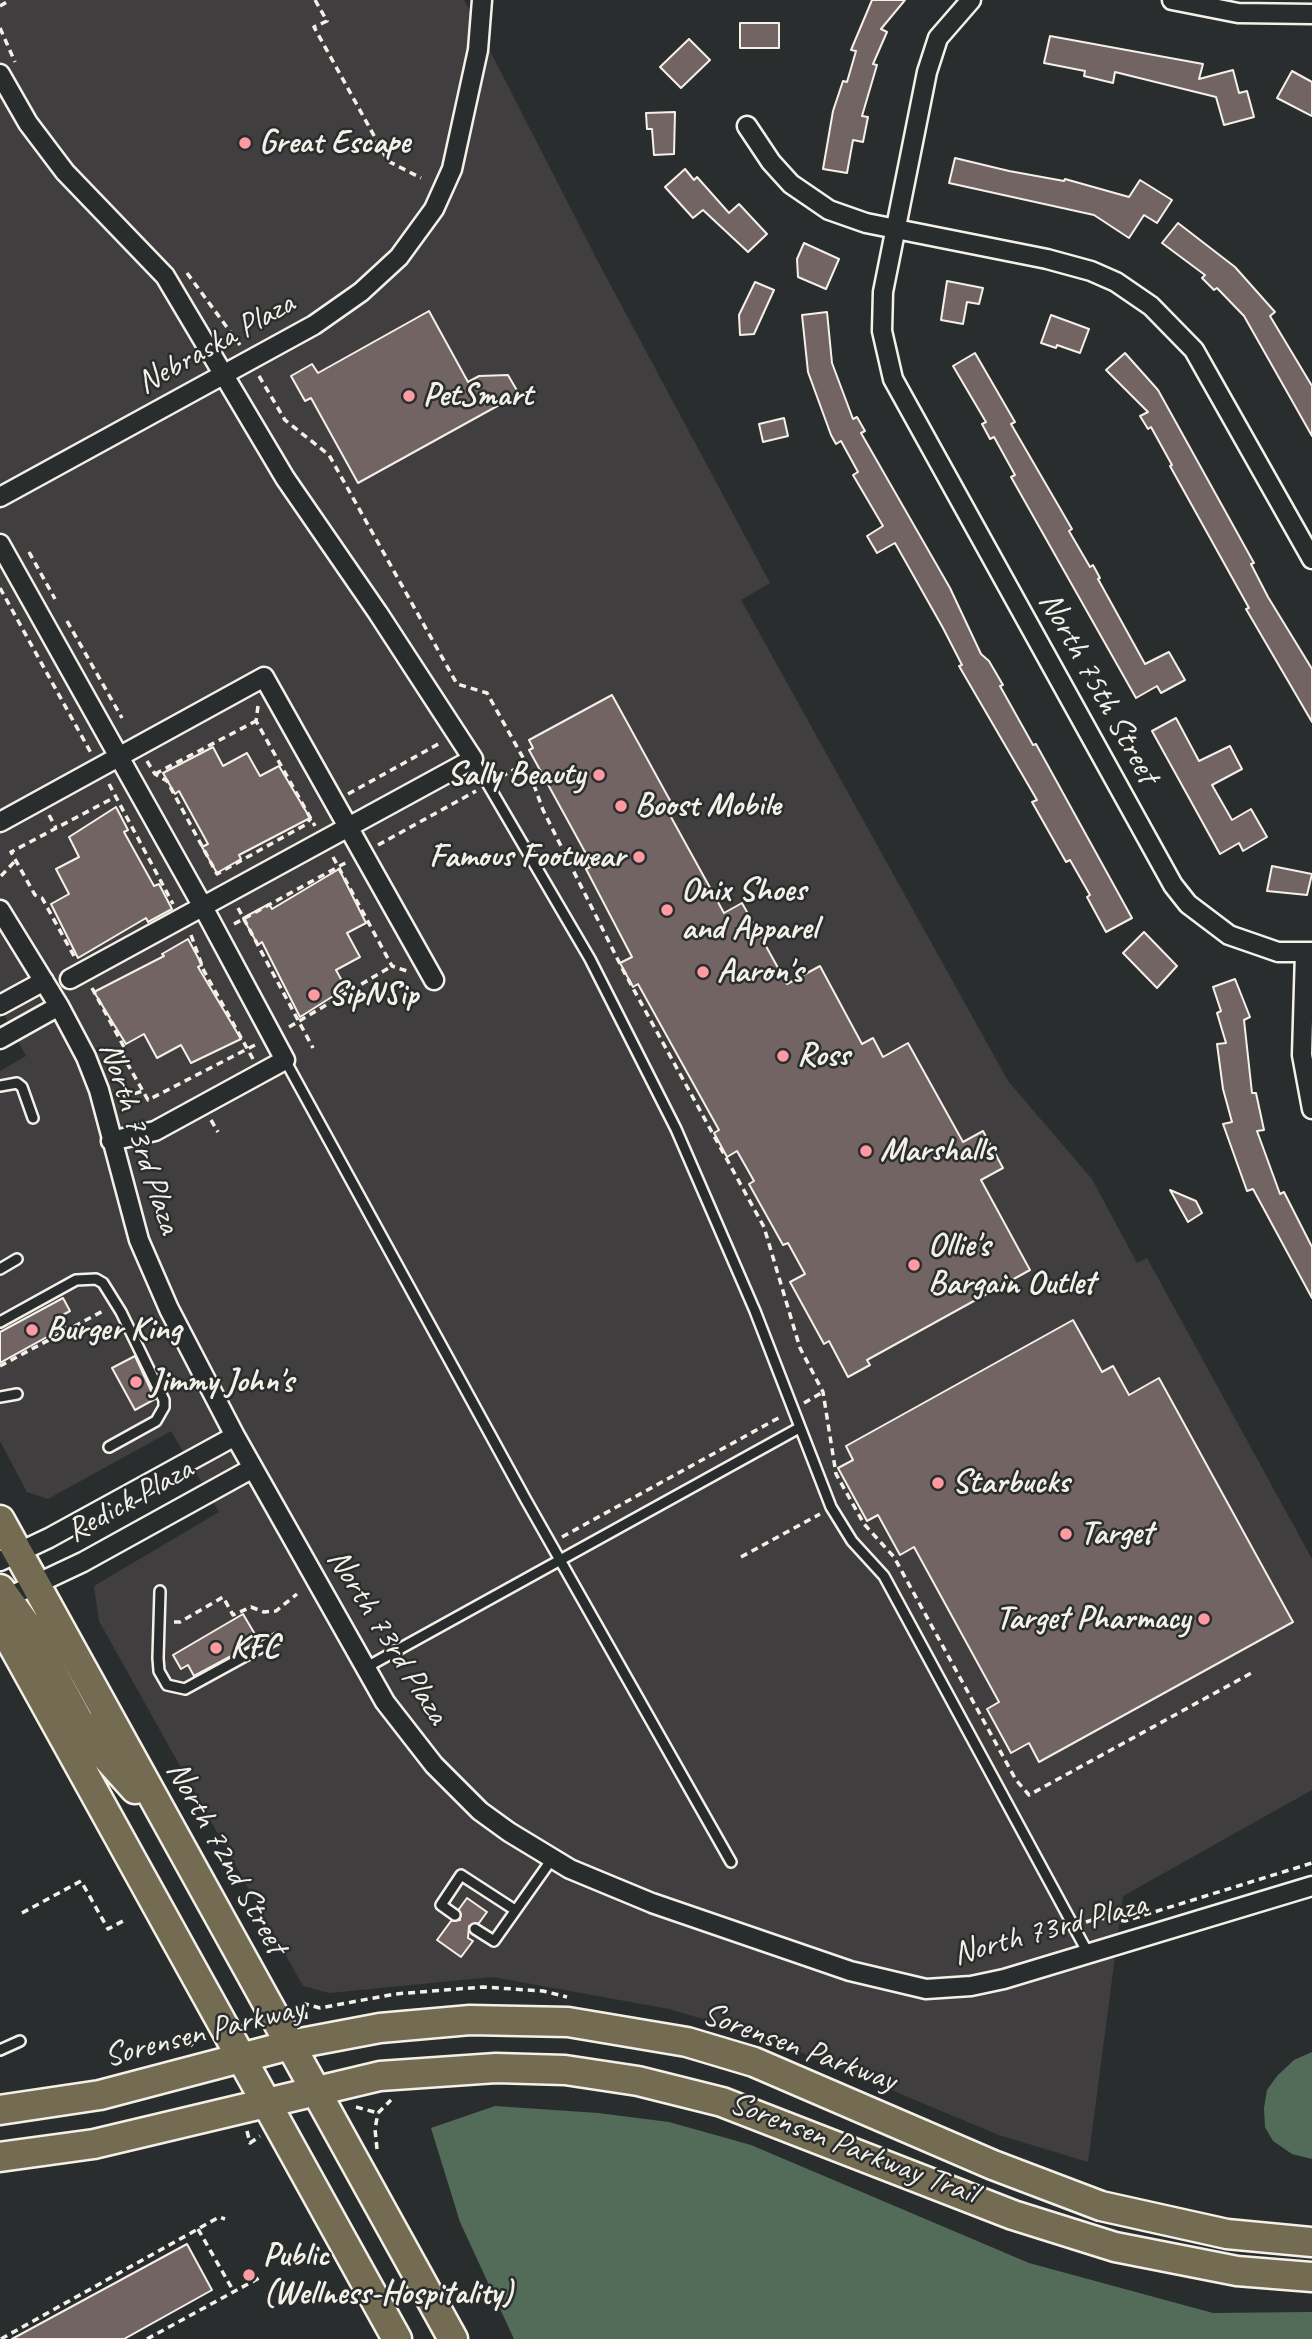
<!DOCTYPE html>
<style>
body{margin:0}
canvas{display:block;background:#2a2d2e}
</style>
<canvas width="1312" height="2339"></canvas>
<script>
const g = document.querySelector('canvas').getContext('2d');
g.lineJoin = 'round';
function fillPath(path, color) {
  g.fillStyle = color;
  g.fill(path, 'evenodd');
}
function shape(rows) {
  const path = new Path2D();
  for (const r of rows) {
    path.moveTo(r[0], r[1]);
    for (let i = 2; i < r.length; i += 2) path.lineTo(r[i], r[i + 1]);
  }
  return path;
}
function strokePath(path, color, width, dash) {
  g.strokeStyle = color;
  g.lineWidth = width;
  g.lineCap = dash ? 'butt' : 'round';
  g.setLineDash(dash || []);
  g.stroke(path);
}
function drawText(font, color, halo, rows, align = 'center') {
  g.font = font + ' Caveat,sans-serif';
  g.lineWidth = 5;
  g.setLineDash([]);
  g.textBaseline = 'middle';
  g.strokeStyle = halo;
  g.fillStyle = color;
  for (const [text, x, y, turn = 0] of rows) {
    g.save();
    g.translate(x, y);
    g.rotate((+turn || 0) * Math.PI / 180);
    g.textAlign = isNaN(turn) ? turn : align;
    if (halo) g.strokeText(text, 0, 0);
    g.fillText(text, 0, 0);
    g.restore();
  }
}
fillPath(shape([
 [0,0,464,0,595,256,770,583,741,600,1008,1081,1092,1179,1137,1263,1147,1258,1312,1559,1312,1790,1123,1896,1088,2162,999,2135,764,2037,669,2009,493,1977,329,1993,303,1986,99,1621,94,1586,219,1512,171,1431,48,1499,27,1492,0,1441,0,1071,26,1056,0,1007]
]), '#403e3e');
fillPath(shape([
 [1312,2052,1312,2159,1292,2154,1273,2141,1265,2127,1264,2108,1267,2090,1277,2076,1294,2060],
 [495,2106,598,2113,669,2122,751,2145,1029,2263,1213,2313,1312,2312,1312,2339,514,2339,460,2222,431,2128]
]), '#536c5a');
const building = shape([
 [872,0,905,0,881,29,887,32,873,64,877,65,862,116,868,117,863,142,853,140,847,173,823,169,833,111,843,81,847,82,856,51,851,50,872,0],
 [740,23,779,23,779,48,740,48,740,23],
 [1050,36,1203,64,1199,79,1233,70,1239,93,1247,91,1254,117,1224,125,1216,97,1115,72,1113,83,1084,76,1085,71,1044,63,1050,36],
 [689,39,710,60,681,88,660,67,689,39],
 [1292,71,1312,82,1312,116,1277,98,1292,71],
 [675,112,674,154,654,155,652,129,647,129,646,113,675,112],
 [955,158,1009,171,1064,181,1065,179,1129,197,1140,180,1172,200,1157,223,1144,215,1129,238,1094,215,949,183,955,158],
 [685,169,694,180,697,177,729,213,739,204,767,234,748,252,703,210,693,218,665,187,685,169],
 [1178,223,1235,267,1275,312,1270,316,1312,386,1312,436,1244,316,1217,288,1214,290,1202,278,1205,275,1162,243,1178,223],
 [804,243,839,259,826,289,798,277,797,259,804,243],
 [947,281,983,288,979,304,967,302,963,324,941,320,947,281],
 [755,282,774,290,754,334,740,335,739,315,755,282],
 [429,311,468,382,479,376,508,375,519,394,358,483,311,398,305,401,291,376,312,364,318,373,429,311],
 [827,312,832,363,853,419,857,417,865,431,861,433,950,588,981,654,989,661,1003,685,1000,686,1033,745,1036,744,1132,918,1106,932,1087,897,1090,895,1070,860,1066,862,1032,802,1037,800,959,666,962,665,943,628,895,543,877,553,867,536,883,526,853,475,858,472,841,441,836,444,831,435,808,372,802,315,827,312],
 [1051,315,1089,329,1080,353,1057,345,1056,348,1041,343,1051,315],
 [975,353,1015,422,1011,424,1072,529,1069,531,1090,567,1093,565,1100,578,1098,579,1145,664,1169,652,1185,680,1161,693,1157,686,1136,698,1011,477,1015,475,994,437,990,439,982,424,986,422,953,366,975,353],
 [1125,353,1158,390,1254,563,1251,564,1268,597,1312,669,1312,722,1246,609,1249,608,1170,466,1172,465,1151,427,1148,429,1140,416,1148,412,1106,370,1125,353],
 [784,418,788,436,763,442,759,424,784,418],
 [612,695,672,804,666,808,724,913,742,903,787,984,820,966,862,1044,873,1038,883,1057,908,1043,963,1142,983,1131,1003,1168,981,1180,1030,1270,867,1360,870,1365,848,1377,829,1341,824,1344,790,1282,805,1274,788,1243,783,1245,749,1184,754,1181,737,1151,727,1157,714,1133,719,1130,638,984,633,987,620,963,632,957,586,869,590,867,583,853,585,852,529,750,533,748,529,740,612,695],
 [1176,718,1199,761,1230,746,1242,769,1212,785,1232,820,1251,809,1267,837,1243,851,1239,843,1220,854,1152,731,1176,718],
 [213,747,223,766,247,753,260,776,279,766,310,818,239,855,241,859,217,873,202,847,208,844,179,791,175,794,163,773,213,747],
 [116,807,128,830,124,832,154,886,159,884,172,909,148,922,146,918,78,958,51,904,69,894,56,869,79,857,69,837,116,807],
 [1272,866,1312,874,1307,895,1267,891,1272,866],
 [339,869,366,923,347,933,360,957,336,970,346,988,300,1017,262,942,258,945,243,918,269,904,272,909,339,869],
 [1144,932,1177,966,1157,988,1123,953,1144,932],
 [188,939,202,965,198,967,241,1039,191,1063,181,1045,157,1058,144,1034,126,1044,94,992,164,956,162,954,188,939],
 [1235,979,1250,1017,1244,1020,1252,1093,1256,1093,1264,1130,1257,1131,1280,1194,1284,1192,1312,1247,1312,1298,1253,1189,1247,1191,1223,1124,1232,1122,1223,1089,1217,1044,1226,1043,1217,1013,1221,1011,1213,987,1235,979],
 [1170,1190,1196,1201,1202,1213,1188,1222,1170,1190],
 [63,1298,70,1311,59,1317,65,1327,0,1363,0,1332,63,1298],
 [1073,1320,1102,1372,1113,1366,1129,1395,1159,1378,1293,1622,1039,1762,1029,1743,1011,1753,987,1709,999,1702,914,1547,900,1555,878,1515,867,1521,838,1468,853,1460,846,1446,1073,1320],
 [135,1356,155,1399,135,1410,112,1368,135,1356],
 [243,1614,259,1641,194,1676,188,1665,181,1669,173,1655,243,1614],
 [467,1898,487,1912,479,1923,469,1926,468,1938,473,1941,461,1957,437,1940,451,1921,460,1920,459,1909,467,1898],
 [187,2244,212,2290,124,2339,12,2339,187,2244]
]);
fillPath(building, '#736464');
strokePath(building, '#f4f1e8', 2);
const lane = shape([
 [473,759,590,959,676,1129,755,1311,831,1507,852,1541,884,1576,1088,1953],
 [285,1060,526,1500,731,1862],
 [0,1086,17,1083,22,1087,33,1118],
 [0,1269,17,1259],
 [0,1322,76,1280,96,1279,103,1283,121,1312,164,1400,164,1407,156,1421,109,1447],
 [0,1397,17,1394],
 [160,1591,158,1658,159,1671,167,1685,185,1689,278,1638],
 [365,1668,799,1428],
 [455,1915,441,1905,461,1875,515,1910],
 [475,1929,494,1941,552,1859],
 [0,2050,20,2041]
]);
const street = shape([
 [971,0,938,38,927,72,883,292,882,331,893,379,1173,885,1188,904,1229,935,1278,952,1312,952],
 [1172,0,1238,13,1312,14],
 [0,74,28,123,65,172,165,276,285,478,378,613,473,759,70,979],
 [747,126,771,162,791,184,829,210,866,223,1047,259,1091,271,1116,282,1151,306,1194,350,1312,559],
 [0,497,314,325,361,292,399,257,434,209,452,169,478,50,482,0],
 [0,544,203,907,285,1060,155,1131,111,1141],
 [0,822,264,677,434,980],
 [0,910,59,1006,86,1057,99,1090,139,1240,169,1309,235,1436,385,1702,434,1765,480,1811,509,1832,570,1869,652,1903,850,1971,926,1989,971,1986,1004,1979,1312,1886],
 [1305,953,1302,1055,1312,1109],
 [0,1005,44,981],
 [0,1039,59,1006],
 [0,1561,49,1538,235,1436],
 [0,1601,83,1562,253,1468]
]);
const primary = shape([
 [0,1520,453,2339],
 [0,1589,27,1626,78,1720,108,1759,135,1789],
 [0,1622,397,2339],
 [0,2110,100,2095,290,2045,380,2028,470,2020,568,2022,687,2042,754,2062,993,2165,1101,2206,1227,2234,1312,2242],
 [0,2157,94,2144,380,2076,496,2068,565,2070,638,2081,722,2102,1013,2215,1115,2247,1237,2271,1312,2277]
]);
strokePath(lane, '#f4f1e8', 14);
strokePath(street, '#f4f1e8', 23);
strokePath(primary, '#f4f1e8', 33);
strokePath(shape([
 [315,0,327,21,314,27,388,161,421,178],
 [0,6,10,0],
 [0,28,15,62],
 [187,273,240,345],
 [259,376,285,420,329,455,457,684,487,693,526,763,543,810,623,970,764,1227,800,1348,823,1392,836,1474,864,1524,894,1557,1016,1780,1029,1795,1255,1671],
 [29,552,55,599],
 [0,588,91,753],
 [67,621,122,718],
 [258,706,256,721,315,826],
 [147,761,155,774,167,781,217,874,305,825,311,818],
 [155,774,256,721],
 [501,777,526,763],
 [109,784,173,904],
 [348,794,442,742],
 [49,815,56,828],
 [378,845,476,791],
 [333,857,392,966,407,971],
 [1,876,16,860],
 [238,908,313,1048],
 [234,924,347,862],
 [191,935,204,971,253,1059],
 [74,956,42,898,35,895,11,852,115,797],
 [92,988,124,1047,123,1056,148,1100,257,1044],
 [289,1027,392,966],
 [123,1097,143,1091],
 [211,1120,218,1132],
 [0,1366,103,1311],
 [804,1403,823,1392],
 [562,1537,782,1416],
 [741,1557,820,1514],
 [174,1622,180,1622,223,1597,233,1615,251,1607,264,1612,276,1611,297,1594],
 [22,1913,81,1881,108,1929,123,1921],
 [1086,1922,1098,1918,1125,1921,1312,1863],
 [1050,1935,1062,1931],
 [306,2019,305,2004,320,2008,395,1994,483,1987,543,1991,567,1997],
 [178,2034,194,2047],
 [356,2107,378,2113],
 [378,2113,391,2100],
 [247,2131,250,2143,260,2136],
 [377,2149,375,2129,378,2113],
 [198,2229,234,2292],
 [1,2339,198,2229,219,2217,225,2219],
 [147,2339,259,2278]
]), '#f4f1e8', 3.5, [7, 5]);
strokePath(lane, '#2a2d2e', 9);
strokePath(street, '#2a2d2e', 18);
strokePath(primary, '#736b52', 28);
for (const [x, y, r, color] of [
 [245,143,7,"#ff9aa2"],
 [409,396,7,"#ff9aa2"],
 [599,775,7,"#ff9aa2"],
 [621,806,7,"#ff9aa2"],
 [639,857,7,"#ff9aa2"],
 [667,910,7,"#ff9aa2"],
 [703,972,7,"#ff9aa2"],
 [314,995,7,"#ff9aa2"],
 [783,1056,7,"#ff9aa2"],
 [866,1151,7,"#ff9aa2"],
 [914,1265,7,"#ff9aa2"],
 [32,1330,7,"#ff9aa2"],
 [136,1382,7,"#ff9aa2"],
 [938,1483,7,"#ff9aa2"],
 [1066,1534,7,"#ff9aa2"],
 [1204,1619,7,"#ff9aa2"],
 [216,1648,7,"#ff9aa2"],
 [249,2275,7,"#ff9aa2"]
]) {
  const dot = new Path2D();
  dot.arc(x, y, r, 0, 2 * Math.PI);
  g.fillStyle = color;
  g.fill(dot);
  strokePath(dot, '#2a2d2e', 2.5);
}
drawText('bold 33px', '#f4f1e8', '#2a2d2e', [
 ["Great Escape",259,143],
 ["PetSmart",423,396],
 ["Sally Beauty",585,775,"right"],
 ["Boost Mobile",635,806],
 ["Famous Footwear",625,857,"right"],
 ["Onix Shoes",681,891],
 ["and Apparel",681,929],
 ["Aaron's",717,972],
 ["SipNSip",328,995],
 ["Ross",797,1056],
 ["Marshalls",880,1151],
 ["Ollie's",928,1246],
 ["Bargain Outlet",928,1284],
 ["Burger King",46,1330],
 ["Jimmy John's",150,1382],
 ["Starbucks",952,1483],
 ["Target",1080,1534],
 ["Target Pharmacy",1190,1619,"right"],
 ["KFC",230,1648],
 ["Public",263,2256],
 ["(Wellness-Hospitality)",263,2294]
], 'left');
drawText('33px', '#f4f1e8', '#2a2d2e', [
 ["Nebraska Plaza",216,344,-29],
 ["North 75th Street",1098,688,61],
 ["North 73rd Plaza",139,1138,72],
 ["Redick Plaza",130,1501,-29],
 ["North 73rd Plaza",387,1637,58],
 ["North 72nd Street",226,1858,61],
 ["North 73rd Plaza",1050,1930,-15],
 ["Sorensen Parkway",204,2033,-14],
 ["Sorensen Parkway",799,2048,20],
 ["Sorensen Parkway Trail",853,2149,21]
]);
</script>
